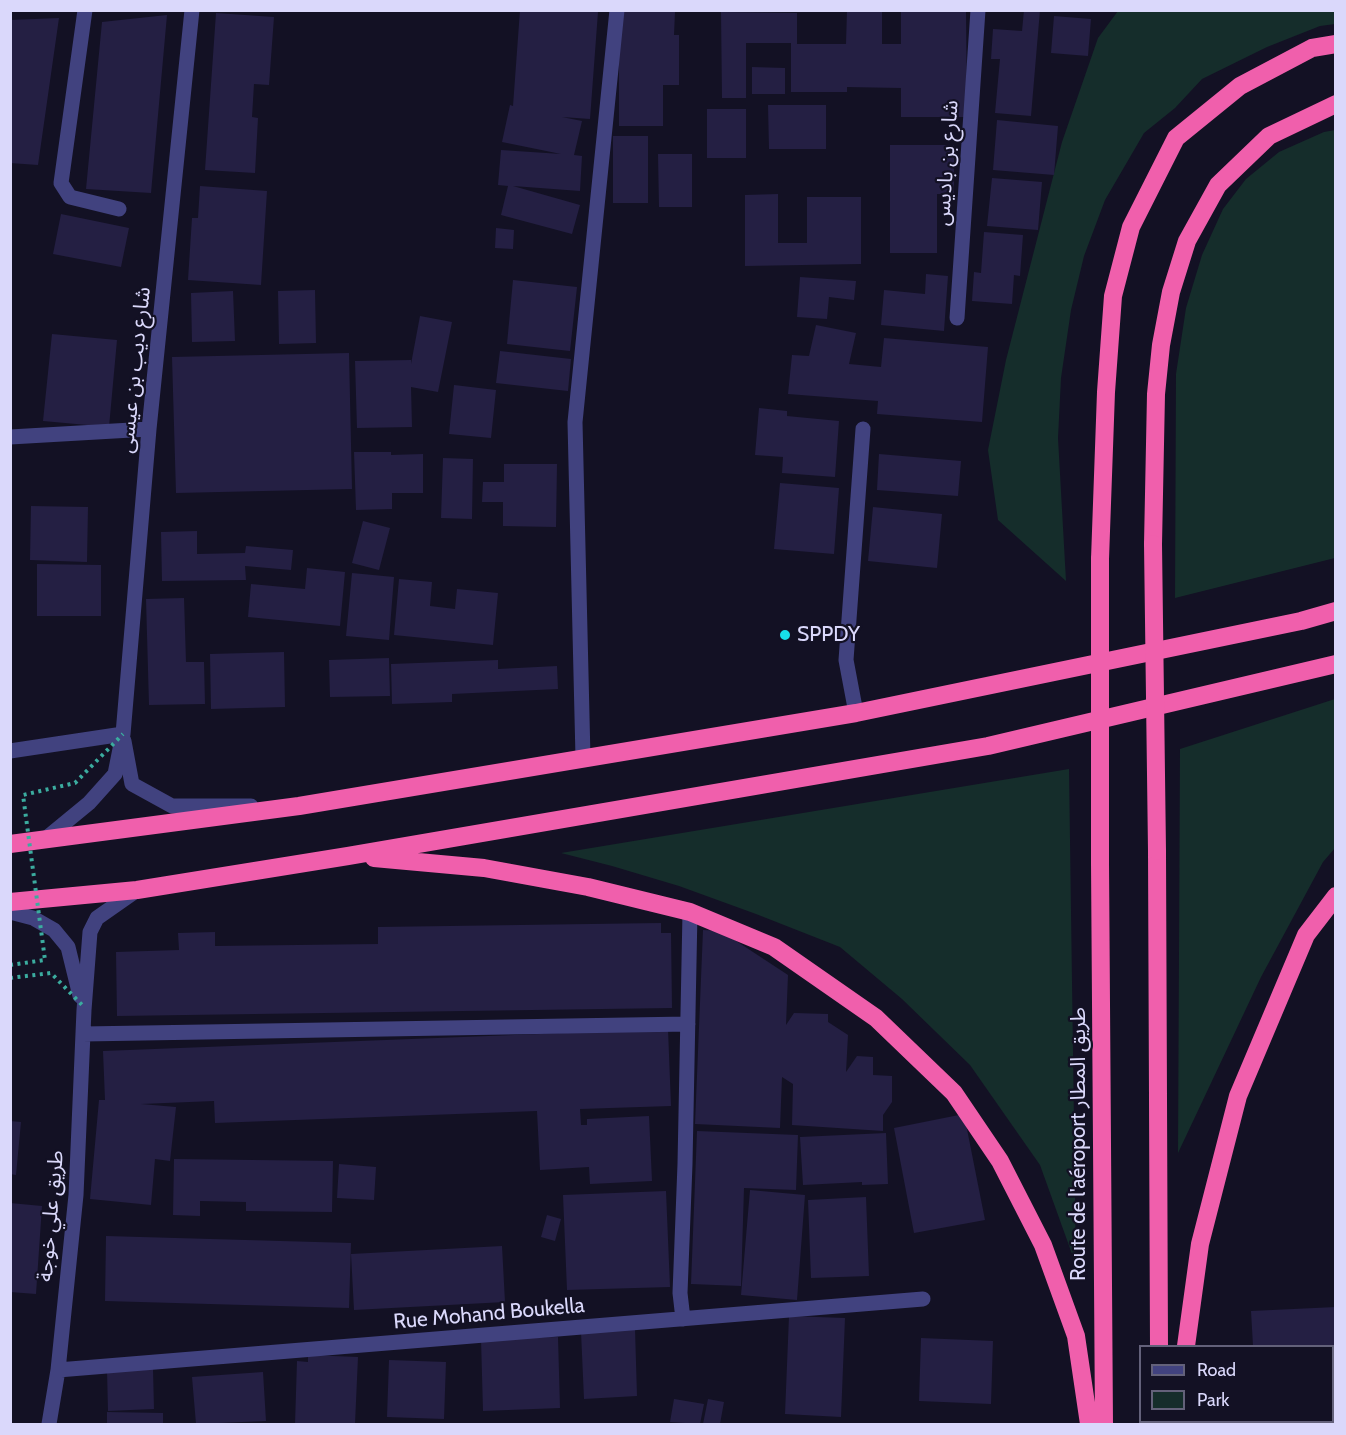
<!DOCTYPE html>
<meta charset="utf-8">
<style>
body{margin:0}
#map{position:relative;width:1346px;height:1435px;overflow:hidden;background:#131124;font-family:Cabin,sans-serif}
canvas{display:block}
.frame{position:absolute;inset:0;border:12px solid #dad8fb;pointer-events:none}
.legend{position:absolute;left:1139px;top:1345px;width:195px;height:78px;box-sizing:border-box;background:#131124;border:2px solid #63617a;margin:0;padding:8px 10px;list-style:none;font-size:18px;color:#dad8fb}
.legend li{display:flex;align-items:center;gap:12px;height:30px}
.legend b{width:30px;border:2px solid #63617a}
</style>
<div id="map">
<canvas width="1346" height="1435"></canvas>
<div class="frame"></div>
<ul class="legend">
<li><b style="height:8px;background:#41427f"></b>Road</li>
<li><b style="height:16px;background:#152d2b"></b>Park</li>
</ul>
</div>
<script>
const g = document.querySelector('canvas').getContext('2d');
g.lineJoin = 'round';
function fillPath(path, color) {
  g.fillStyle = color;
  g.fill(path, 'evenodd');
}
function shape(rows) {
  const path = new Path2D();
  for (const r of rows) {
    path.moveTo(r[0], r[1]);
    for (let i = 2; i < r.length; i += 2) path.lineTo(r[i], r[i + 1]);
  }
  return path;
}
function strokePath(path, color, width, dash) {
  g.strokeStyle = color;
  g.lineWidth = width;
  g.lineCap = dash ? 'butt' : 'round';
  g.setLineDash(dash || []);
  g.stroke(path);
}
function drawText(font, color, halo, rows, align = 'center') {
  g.font = font + ' Cabin,"Noto Sans Arabic",sans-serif';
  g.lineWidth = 4.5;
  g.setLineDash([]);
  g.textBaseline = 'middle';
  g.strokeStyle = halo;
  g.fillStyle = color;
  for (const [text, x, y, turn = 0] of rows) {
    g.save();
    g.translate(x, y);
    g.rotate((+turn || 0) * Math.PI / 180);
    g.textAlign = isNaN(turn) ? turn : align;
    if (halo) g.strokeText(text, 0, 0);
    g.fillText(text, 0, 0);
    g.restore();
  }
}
fillPath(shape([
 [1118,11,1335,11,1335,24,1320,26,1267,47,1202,79,1175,108,1144,133,1105,200,1084,256,1071,310,1061,378,1058,438,1066,581,998,520,988,450,1006,360,1062,142,1098,38],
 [1335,130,1335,558,1175,598,1176,374,1186,308,1202,255,1223,209,1246,179,1279,152,1324,132],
 [1335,699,1335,848,1323,862,1261,977,1178,1153,1180,749],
 [1069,769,1076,1265,1040,1165,970,1065,902,999,840,947,756,914,679,886,612,866,561,853]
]), '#152d2b');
fillPath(shape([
 [520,10,598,12,590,119,562,117,582,121,574,155,582,156,580,191,513,186,580,205,572,234,501,215,508,186,498,185,501,150,561,154,502,142,510,105,513,106],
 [847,10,882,10,882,44,901,44,901,10,966,10,967,117,901,117,901,88,847,87,847,92,791,92,791,43,746,43,746,98,722,98,721,12,797,13,797,44,846,44],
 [1024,10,1040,10,1031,116,995,113,1000,59,991,59,993,29,1022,31],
 [619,12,675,12,674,35,679,35,679,85,663,85,663,126,619,126],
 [216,13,274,17,269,85,254,84,252,117,258,118,255,173,205,170],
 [167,15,151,193,86,189,102,22],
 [1054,16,1091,19,1088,56,1051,53],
 [59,18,38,165,10,163,10,20],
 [752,67,785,68,785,94,752,94],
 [768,105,826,105,826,149,769,149],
 [707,109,746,109,746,158,707,158],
 [997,120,1058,126,1054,175,993,170],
 [613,136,648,136,648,203,613,203],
 [890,145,954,145,954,194,937,194,937,253,890,253],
 [658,154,692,154,692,207,659,207],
 [992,178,1042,182,1038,230,987,226],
 [200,186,267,191,261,285,188,280,192,218,198,218],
 [778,194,778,243,807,243,807,197,861,197,861,264,745,266,745,195],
 [61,214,129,228,121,267,53,254],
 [496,228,514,230,513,249,495,248],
 [984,232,1023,235,1020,276,1014,275,1012,304,972,301,974,272,981,273],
 [926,274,948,276,944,331,881,325,884,290,925,294],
 [800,277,856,281,854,300,829,297,827,319,797,317],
 [513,280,577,287,570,351,507,344],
 [315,290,316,343,279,344,278,291],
 [233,291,235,341,192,342,191,293],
 [420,316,452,322,438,392,411,387,412,427,357,428,355,361,411,360,411,364],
 [816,325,856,333,849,364,881,367,884,338,988,347,982,422,877,414,878,401,788,394,792,355,809,356],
 [52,334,117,340,109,427,43,421],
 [500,351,571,359,568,391,496,383],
 [349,353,352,489,176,493,172,357],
 [454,385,496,390,491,438,449,434],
 [759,408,787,411,787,416,839,421,835,477,782,473,783,457,755,455],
 [354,452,391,452,391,455,423,454,423,493,392,493,392,509,356,510],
 [879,454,961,461,958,496,877,490],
 [443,458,473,459,472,519,441,518],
 [504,464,557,464,556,527,503,526,503,502,482,502,483,482,504,482],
 [780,483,839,488,834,554,774,549],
 [31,506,88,507,87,562,30,560],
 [873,507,942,514,937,568,868,561],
 [363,521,390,528,379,570,352,563],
 [197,531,197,554,245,553,246,546,293,550,291,570,245,566,246,580,162,581,161,532],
 [37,564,101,565,101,616,37,616],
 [307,568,345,572,340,626,248,617,251,584,305,589],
 [352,573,394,577,389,640,346,636],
 [399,579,432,582,430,606,455,609,457,589,498,593,493,645,394,635],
 [184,598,186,662,204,662,205,704,149,705,146,599],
 [284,652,285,707,211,709,210,654],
 [389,658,390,696,330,697,329,660],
 [498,660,498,669,557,666,558,689,452,694,452,702,392,704,391,664],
 [661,923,661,933,671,933,672,1008,117,1016,116,952,179,950,178,933,215,932,215,946,378,944,378,927],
 [703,930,721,931,788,975,786,1025,794,1013,828,1014,828,1022,848,1035,846,1072,857,1056,873,1057,873,1075,892,1076,892,1102,883,1115,883,1131,792,1125,793,1084,782,1077,780,1128,695,1124],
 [668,1029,671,1106,580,1109,581,1125,587,1125,587,1119,649,1116,652,1181,590,1184,589,1167,540,1170,537,1111,215,1123,214,1101,141,1104,176,1107,170,1161,155,1159,151,1205,90,1199,99,1100,105,1100,103,1051],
 [964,1114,985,1220,914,1233,894,1128],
 [10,1121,21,1122,16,1175,10,1174],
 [697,1131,798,1135,796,1190,744,1188,741,1286,691,1284],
 [886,1133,888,1184,862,1185,862,1182,803,1185,800,1137],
 [174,1159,333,1161,332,1212,246,1211,246,1202,200,1201,200,1216,173,1215],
 [339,1164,376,1167,374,1200,337,1198],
 [750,1190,805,1195,797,1300,741,1295],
 [666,1191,670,1287,567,1290,563,1195],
 [866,1197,869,1276,811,1278,808,1200],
 [10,1203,42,1206,36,1294,10,1292],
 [547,1215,561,1219,555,1241,541,1237],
 [106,1236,351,1243,349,1308,105,1301],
 [502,1246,505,1302,354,1310,351,1254],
 [1336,1307,1336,1359,1332,1360,1332,1346,1253,1346,1251,1311],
 [789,1316,845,1318,841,1417,785,1414],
 [635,1329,637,1396,584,1399,581,1332],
 [558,1337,560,1408,483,1411,481,1339],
 [921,1338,993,1341,991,1404,919,1401],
 [308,1355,358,1357,355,1424,295,1424,297,1361,308,1362],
 [389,1360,446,1362,444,1419,387,1417],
 [153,1369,154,1409,108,1411,107,1370],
 [263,1372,266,1421,196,1424,192,1377],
 [674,1399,704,1404,700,1424,670,1422],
 [708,1399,724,1402,720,1424,703,1424],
 [107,1412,163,1413,163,1424,107,1424]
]), '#241f43');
strokePath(shape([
 [85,10,61,183,70,197,119,209],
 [957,318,978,10],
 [10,437,149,429],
 [856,713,846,660,863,429],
 [124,741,132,784,172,806,251,806],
 [10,751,123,734],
 [583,758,575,422,617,10],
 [44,840,89,803,115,774,123,734,149,429,192,10],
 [10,912,33,918,54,930,68,947,80,996],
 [83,1034,688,1024],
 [683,1319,680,1293,685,1164,690,912],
 [58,1370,923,1299],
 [49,1424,58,1370,76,1195,84,1010,90,932,97,918,137,890]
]), '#41427f', 15);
strokePath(shape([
 [1153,544,1156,394,1161,345,1171,292,1187,241,1218,185,1269,136,1336,104],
 [1100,559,1106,392,1113,296,1131,227,1176,138,1240,86,1312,48,1336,44],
 [10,844,299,806,856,713,1301,621,1336,611],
 [1157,851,1159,1346],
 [374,858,484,868,588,887,690,912,774,947,876,1018,954,1093,1000,1161,1043,1245,1076,1336,1089,1424],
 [1100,863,1104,1424],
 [10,902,137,890,348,856,988,746,1336,664],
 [1186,1346,1200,1244,1238,1096,1306,935,1336,896],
 [1160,1422,1160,1424],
 [1175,1424,1176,1422]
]), '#f05fac', 18);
strokePath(shape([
 [10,965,45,960,23,795,75,783,123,734],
 [10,978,51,973,84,1007]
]), '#3bac9f', 4, [3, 4.5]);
strokePath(shape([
 [1153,544,1157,851],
 [1100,863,1100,559]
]), '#f05fac', 18);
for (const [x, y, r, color] of [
 [785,635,6,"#17dfe9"]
]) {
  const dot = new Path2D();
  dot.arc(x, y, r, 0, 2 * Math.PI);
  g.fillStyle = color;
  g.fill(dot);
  strokePath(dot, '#131124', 2);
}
drawText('21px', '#dad8fb', '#131124', [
 ["شارع بن باديس",947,163,-86],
 ["شارع ديب بن عيسى",135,370,-84],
 ["Route de l'aéroport طريق المطار",1079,1144,-90],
 ["طريق علي خوجة",51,1216,-85],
 ["Rue Mohand Boukella",489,1314,-5]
]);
drawText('21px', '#dad8fb', '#131124', [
 ["SPPDY",797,635]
], 'left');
</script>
